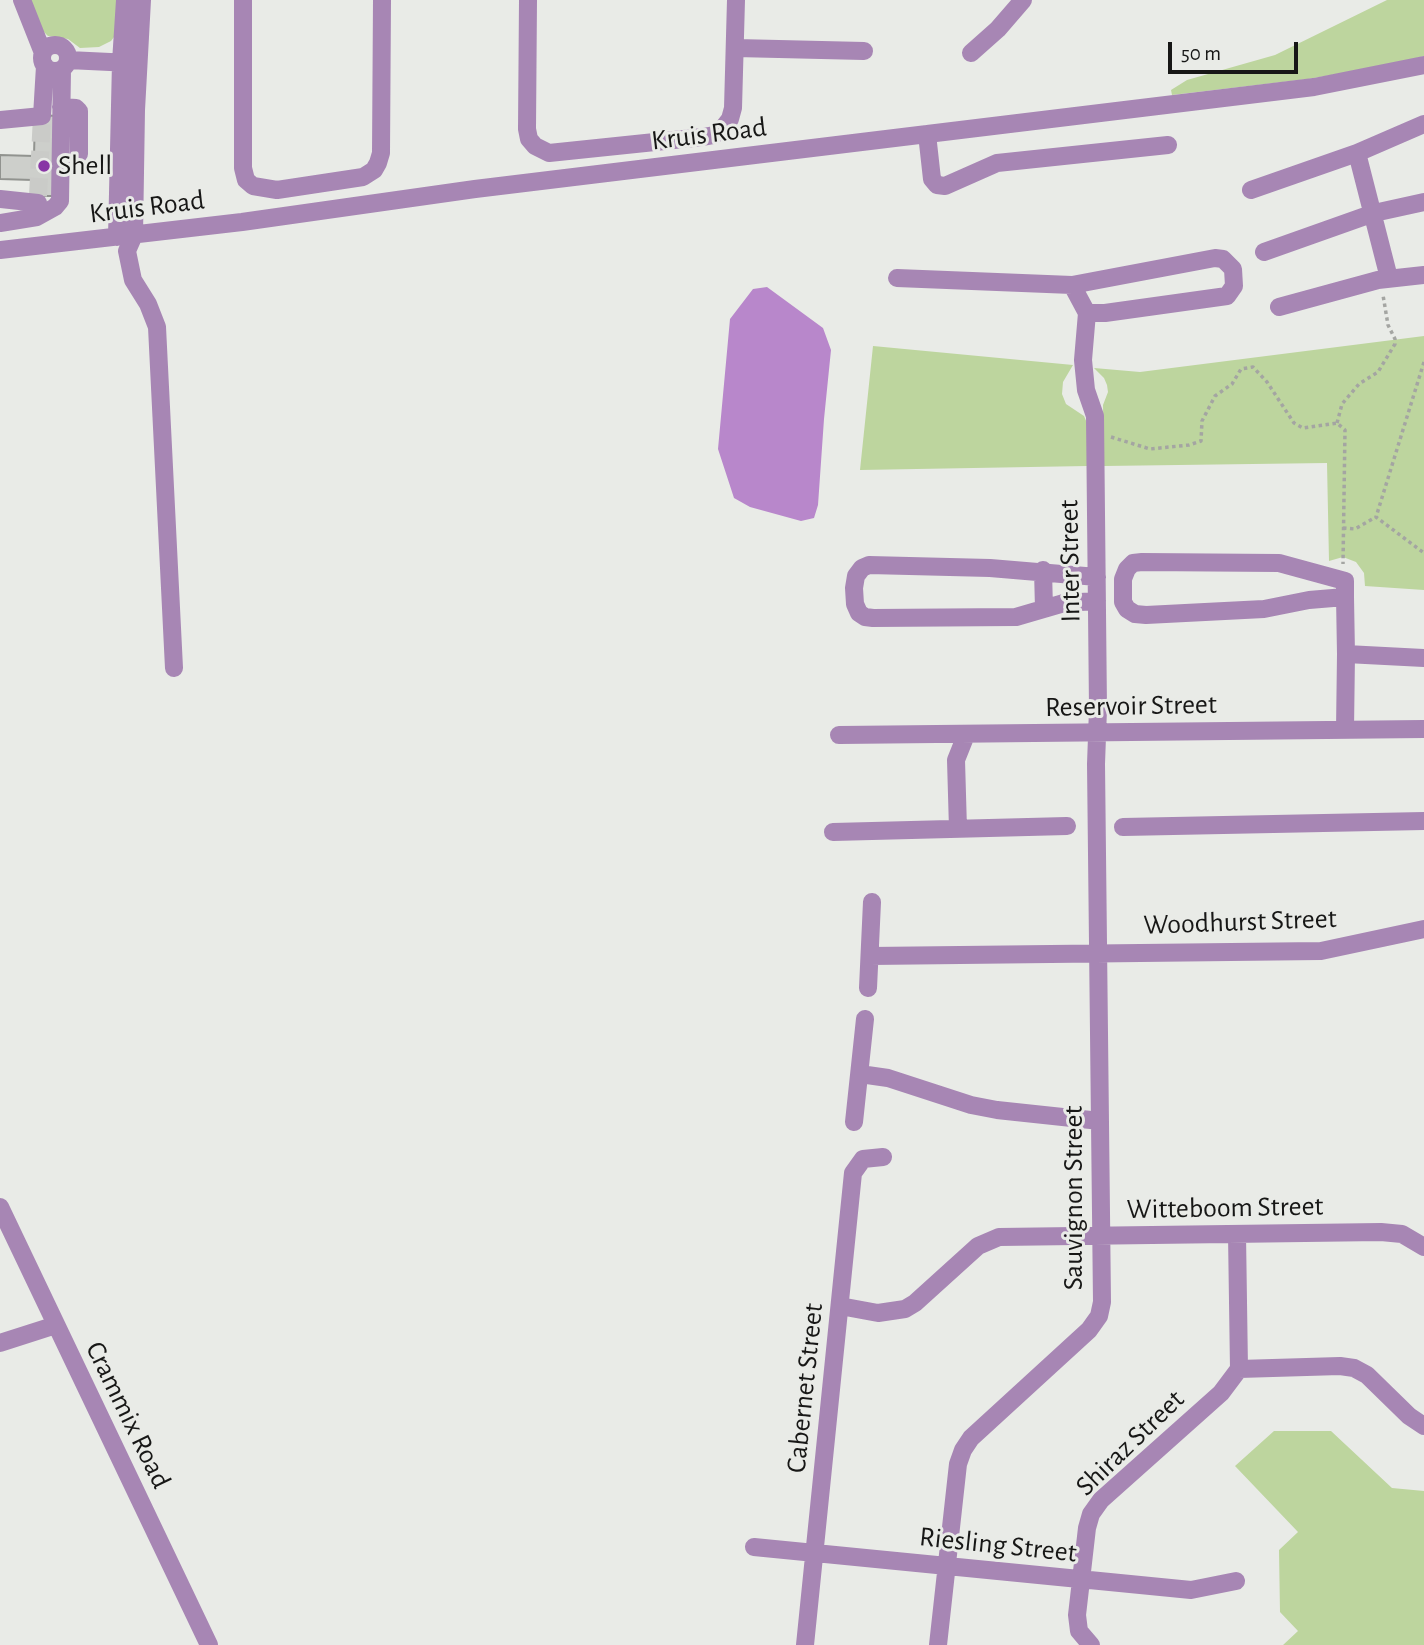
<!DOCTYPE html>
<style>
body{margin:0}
#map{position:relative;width:1424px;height:1645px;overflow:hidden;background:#e9ebe7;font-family:"Alegreya Sans",sans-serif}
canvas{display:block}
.scale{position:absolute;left:1168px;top:42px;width:130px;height:32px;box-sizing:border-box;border:4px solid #171716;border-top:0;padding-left:9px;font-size:21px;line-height:24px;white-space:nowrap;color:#171716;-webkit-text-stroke:5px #e9ebe7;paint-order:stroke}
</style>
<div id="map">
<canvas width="1424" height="1645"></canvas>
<div class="scale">50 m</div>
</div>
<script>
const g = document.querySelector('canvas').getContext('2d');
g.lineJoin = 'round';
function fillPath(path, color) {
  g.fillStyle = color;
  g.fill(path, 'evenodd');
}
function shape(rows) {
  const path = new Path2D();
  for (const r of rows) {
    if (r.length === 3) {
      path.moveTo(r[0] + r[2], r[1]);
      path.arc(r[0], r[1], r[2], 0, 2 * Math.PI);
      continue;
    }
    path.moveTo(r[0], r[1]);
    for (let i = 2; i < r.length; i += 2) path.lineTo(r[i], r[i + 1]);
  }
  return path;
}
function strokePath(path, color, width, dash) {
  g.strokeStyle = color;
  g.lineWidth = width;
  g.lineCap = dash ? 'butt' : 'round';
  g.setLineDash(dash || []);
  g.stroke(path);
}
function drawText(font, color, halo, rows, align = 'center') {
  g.font = font + ' "Alegreya Sans",sans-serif';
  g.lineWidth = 6;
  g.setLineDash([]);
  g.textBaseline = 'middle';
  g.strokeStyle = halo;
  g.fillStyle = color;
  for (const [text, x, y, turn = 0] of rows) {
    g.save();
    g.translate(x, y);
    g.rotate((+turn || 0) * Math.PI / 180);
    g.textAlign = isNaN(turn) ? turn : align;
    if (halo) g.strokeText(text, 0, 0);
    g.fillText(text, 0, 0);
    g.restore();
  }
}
fillPath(shape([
 [28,0,122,0,118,32,111,41,99,47,80,48,68,39,48,36,39,27],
 [1387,0,1424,0,1424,56,1396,64,1308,79,1172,95,1171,90,1187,80,1275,55],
 [1424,336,1424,590,1365,586,1364,573,1356,562,1343,557,1329,561,1327,463,1104,466,1103,405,1108,392,1107,385,1104,378,1094,368,1140,372],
 [873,346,1073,365,1063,382,1062,394,1066,404,1084,416,1087,423,1087,466,860,470],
 [1274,1431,1331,1431,1392,1488,1424,1491,1424,1645,1283,1645,1298,1631,1280,1612,1279,1550,1298,1532,1235,1466]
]), '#bdd59e');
fillPath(shape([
 [767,287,823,328,831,350,824,419,818,505,814,518,801,521,750,507,734,498,718,449,730,319,753,289]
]), '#b887cb');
const building = shape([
 [35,115,59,116,57,196,33,196,33,180,0,179,0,155,34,156,35,115]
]);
fillPath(building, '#cdcfcb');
strokePath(building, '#91938f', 2);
strokePath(shape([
 [38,196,42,116]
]), '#cacbc8', 18, [18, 9]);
strokePath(shape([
 [1424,362,1376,517,1424,553],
 [1337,423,1342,404,1359,384,1378,372,1395,344,1395,339,1388,325,1383,295],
 [1111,437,1150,449,1189,445,1201,441,1202,421,1215,396,1232,384,1241,369,1253,367,1267,382,1294,423,1303,428,1337,423,1345,430,1343,564],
 [1343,528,1355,529,1376,517]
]), '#a4a5a2', 3.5, [3.5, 3.5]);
strokePath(shape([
 [22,0,43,53],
 [142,0,136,110,134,235,127,251,133,280,148,304,157,327,174,668],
 [243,0,243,168,246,180,253,186,277,190,363,177,374,170,378,163,381,153,382,0],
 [528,0,527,129,529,139,535,146,549,153,703,137,714,135,723,128,730,119,733,108,736,0],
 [55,58,13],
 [736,48,864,51],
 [971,53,998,29,1023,0],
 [68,60,131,63],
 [61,107,76,108,79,111,79,154],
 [0,120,42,116,45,66],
 [927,134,932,179,937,185,945,186,997,163,1168,145],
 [1357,153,1389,278],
 [1251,190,1357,153,1424,124],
 [0,199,38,203],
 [0,223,37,217,55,207,60,201,62,70],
 [117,237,121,62,125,0],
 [0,250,242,222,475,189,1314,87,1424,65],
 [1264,252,1374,213,1424,202],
 [897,278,1072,285,1215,258,1223,259,1233,269,1234,286,1227,296,1105,313,1087,313],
 [1279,307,1378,280,1424,275],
 [1043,570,1044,609],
 [1097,577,990,568,869,565,862,568,856,576,854,588,855,604,859,613,865,617,873,618,1016,617,1064,603,1097,601],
 [1345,597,1309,600,1264,609,1146,615,1135,614,1127,609,1123,602,1123,579,1127,569,1133,563,1142,562,1279,563,1345,581,1345,597,1346,654,1345,730],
 [1346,654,1424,658],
 [839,735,1424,729],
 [1123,827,1424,821],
 [958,829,956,760,966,735],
 [833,832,1067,826],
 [870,956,1321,951,1424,929],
 [868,988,872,902],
 [860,1074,888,1078,971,1105,997,1110,1100,1121],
 [854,1122,865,1019],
 [0,1207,209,1645],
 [1237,1234,1239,1369,1340,1366,1354,1368,1367,1375,1409,1416,1424,1426],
 [840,1306,878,1313,905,1309,915,1303,978,1246,999,1237,1381,1232,1402,1234,1424,1247],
 [0,1343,56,1325],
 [754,1547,1191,1590,1236,1581],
 [805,1645,853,1173,863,1159,883,1157],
 [938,1645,958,1464,963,1450,971,1438,1089,1330,1099,1316,1102,1302,1096,764,1098,709,1095,416,1086,390,1083,360,1087,313,1072,285],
 [1091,1645,1079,1631,1077,1615,1087,1528,1091,1514,1101,1500,1221,1393,1239,1369]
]), '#a786b4', 18);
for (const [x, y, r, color] of [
 [44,166,7,"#8836a5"]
]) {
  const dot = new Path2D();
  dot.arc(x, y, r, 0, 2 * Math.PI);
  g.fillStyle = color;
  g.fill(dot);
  strokePath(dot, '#e9ebe7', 2.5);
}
drawText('28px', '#171716', '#e9ebe7', [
 ["Kruis Road",709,134,-7],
 ["Kruis Road",147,207,-7],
 ["Inter Street",1070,561,-91],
 ["Reservoir Street",1131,706,-1],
 ["Woodhurst Street",1240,922,-2],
 ["Sauvignon Street",1074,1198,-90],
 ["Witteboom Street",1225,1208,-1],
 ["Cabernet Street",805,1388,-84],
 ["Crammix Road",128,1415,64],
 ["Shiraz Street",1130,1443,-44],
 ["Riesling Street",998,1545,6]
]);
drawText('28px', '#171716', '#e9ebe7', [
 ["Shell",58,166]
], 'left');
</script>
